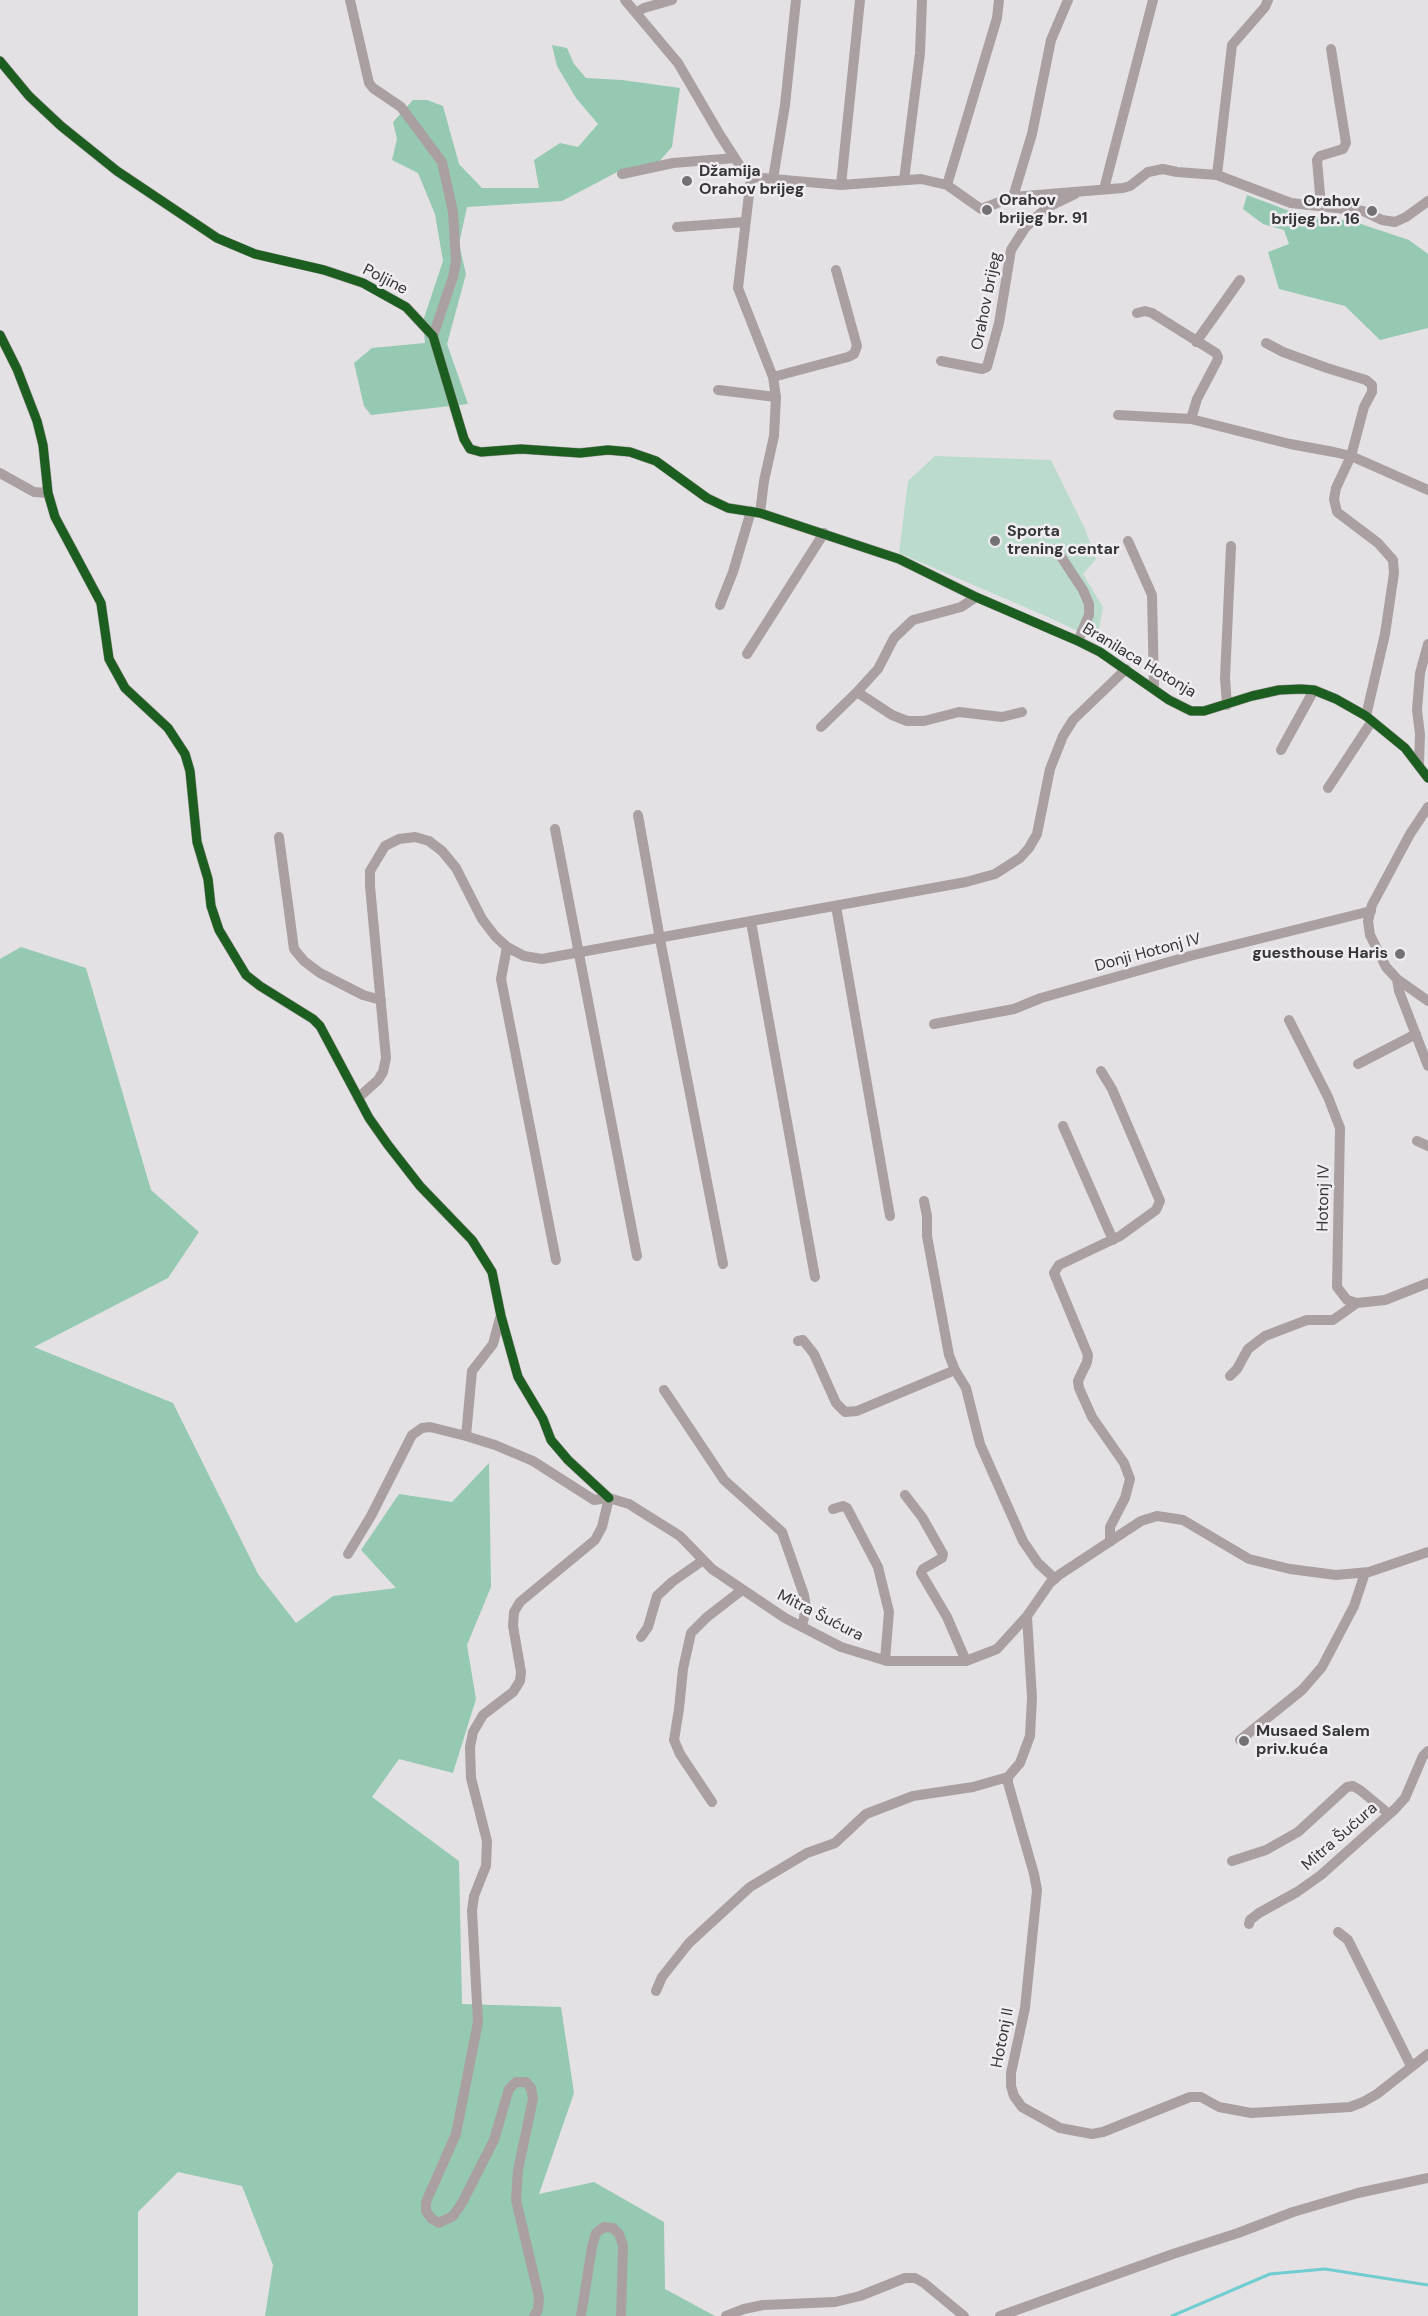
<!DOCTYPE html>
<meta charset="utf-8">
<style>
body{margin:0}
canvas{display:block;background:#e3e1e4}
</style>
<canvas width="1428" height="2316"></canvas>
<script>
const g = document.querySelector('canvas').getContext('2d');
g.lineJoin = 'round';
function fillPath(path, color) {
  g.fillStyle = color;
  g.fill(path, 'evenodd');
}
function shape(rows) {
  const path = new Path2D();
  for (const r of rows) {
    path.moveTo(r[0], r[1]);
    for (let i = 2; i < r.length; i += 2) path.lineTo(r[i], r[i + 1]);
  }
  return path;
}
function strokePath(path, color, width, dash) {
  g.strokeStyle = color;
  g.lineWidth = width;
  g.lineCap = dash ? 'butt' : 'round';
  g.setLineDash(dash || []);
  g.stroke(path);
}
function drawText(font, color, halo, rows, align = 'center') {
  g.font = font + ' "DM Sans",sans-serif';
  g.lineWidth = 5;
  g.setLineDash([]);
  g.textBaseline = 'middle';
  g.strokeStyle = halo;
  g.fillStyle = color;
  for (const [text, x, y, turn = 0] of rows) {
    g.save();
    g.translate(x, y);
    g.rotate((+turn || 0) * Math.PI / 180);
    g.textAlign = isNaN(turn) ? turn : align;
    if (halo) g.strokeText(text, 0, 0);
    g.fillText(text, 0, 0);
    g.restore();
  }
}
fillPath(shape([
 [935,456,1051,460,1085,529,1096,559,1083,574,1103,607,1097,640,1048,617,899,553,908,481]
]), '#bbdbcc');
fillPath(shape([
 [552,45,567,48,574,64,586,78,622,80,680,88,672,147,656,165,623,169,562,201,467,207,459,244,466,274,447,344,468,404,371,415,364,406,354,363,372,348,425,343,423,321,443,261,435,214,418,173,392,160,397,139,393,122,413,100,427,100,443,106,459,164,482,188,539,188,534,160,560,143,578,147,598,124,576,98,557,66],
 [1247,195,1292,212,1355,222,1409,240,1428,254,1428,328,1380,340,1345,306,1279,289,1268,252,1289,244,1284,230,1263,224,1243,209],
 [21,947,86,968,151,1190,199,1232,168,1278,34,1347,173,1403,258,1574,296,1623,333,1596,396,1588,361,1550,399,1494,452,1502,489,1463,491,1587,467,1645,476,1699,453,1773,399,1759,372,1797,459,1861,462,2004,561,2007,574,2093,539,2194,594,2182,664,2222,665,2289,715,2316,265,2316,273,2265,242,2186,178,2172,138,2212,138,2316,0,2316,0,959]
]), '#95c9b2');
strokePath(shape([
 [1172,2316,1270,2274,1325,2269,1428,2285]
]), '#71cdcf', 3);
strokePath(shape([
 [350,0,369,83,373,88,401,107,442,162,453,212,456,262,453,277,433,336],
 [625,0,678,63,720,135,742,169,751,177,841,185,921,179,947,185,981,209,1013,197,1123,188,1130,186,1148,172,1163,169,1177,172,1217,175,1291,203,1363,211,1382,220,1395,222,1406,217,1428,201],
 [637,12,644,8,672,0],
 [0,61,29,96,61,126,117,171,217,238,255,254,324,270,363,283,406,307,433,336,464,439,470,449,481,452,521,449,580,453,608,450,630,452,656,461,707,498,728,508,760,513,899,559,976,597,1078,641,1100,652,1169,700,1191,711,1204,711,1252,696,1279,690,1301,689,1314,690,1336,699,1366,716,1405,748,1428,778],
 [622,174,673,163,735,158],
 [1217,175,1232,45,1265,7,1268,0],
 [751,177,738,288,773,377,776,397,774,436,764,481,760,513],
 [773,179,785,105,796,0],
 [904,180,920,53,922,0],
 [841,185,860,0],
 [947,185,997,18,999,0],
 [1104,189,1153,0],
 [1013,197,1032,134,1051,40,1068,0],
 [1321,206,1317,160,1320,156,1343,149,1346,143,1331,49],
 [677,227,745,222],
 [1137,313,1145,311,1152,313,1216,353,1218,357,1217,361,1197,399,1191,419],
 [0,335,17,369,37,421,43,445,48,493,55,517,101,603,109,659,125,688,168,728,185,754,190,771,197,842,208,879,211,906,219,930,246,975,260,986,313,1019,320,1026,369,1118,388,1145,420,1186,472,1240,492,1272,501,1316,518,1377,543,1419,551,1440,568,1460,609,1498],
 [1196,342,1240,280],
 [1266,343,1283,352,1327,368,1366,380,1372,385,1372,392,1364,407,1351,456,1336,488,1334,499,1337,512,1378,543,1393,560,1394,573,1385,634,1366,716],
 [941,361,982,369,987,367,999,323,1011,250,1025,228,1035,218,1048,207,1075,194],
 [773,377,848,357,854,354,857,346,836,270],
 [718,390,776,397],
 [1118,415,1191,419,1290,444,1334,452,1351,456,1428,490],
 [0,473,34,492,48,493],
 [1128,541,1152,595,1154,689],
 [1056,549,1083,590,1089,604,1089,615,1078,641],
 [720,605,733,572,751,511],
 [747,654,824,533],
 [857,692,892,715,907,721,924,721,959,712,1002,717,1022,712],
 [1227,705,1225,678,1231,546],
 [821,727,857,692,878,669,894,638,913,620,961,607,976,597],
 [1281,750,1314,690],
 [1419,764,1420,734,1417,710,1420,673,1428,644],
 [1328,788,1372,721],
 [1428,807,1410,834,1372,905,1368,921,1370,935,1386,967,1397,979,1428,1001],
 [638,815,660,939,723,1264],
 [555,829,637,1256],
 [279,837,294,949,304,961,320,973,363,995,381,1000],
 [836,906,890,1216],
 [751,922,815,1277],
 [507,947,501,979,556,1260],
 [1397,979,1399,991,1428,1066],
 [1289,1020,1328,1097,1340,1128,1337,1287,1347,1300,1357,1303,1385,1300,1428,1283],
 [934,1024,1014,1009,1041,998,1190,956,1371,911],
 [1358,1064,1416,1034],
 [1101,1071,1112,1089,1160,1201,1156,1210,1120,1236,1059,1265,1054,1273,1088,1355,1087,1362,1078,1381,1079,1388,1092,1417,1124,1463,1130,1479,1125,1498,1110,1527,1110,1542],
 [358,1098,378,1080,383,1072,386,1058,370,886,370,871,385,846,399,839,415,837,429,841,442,851,456,868,482,919,495,936,507,947,524,956,542,959,966,882,995,874,1020,858,1029,848,1037,834,1050,769,1063,736,1073,720,1126,669],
 [1063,1126,1113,1240],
 [1417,1141,1428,1146],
 [924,1201,927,1216,927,1236,949,1355,955,1370,966,1388,980,1444,1023,1541,1038,1563,1055,1579],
 [798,1341,803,1340,814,1354,836,1403,845,1412,857,1411,955,1370],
 [1230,1376,1237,1369,1248,1349,1265,1336,1307,1320,1333,1320,1357,1303],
 [664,1390,724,1480,782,1532,804,1595,806,1607,802,1627],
 [466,1436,472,1371,493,1344,500,1318],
 [905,1495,922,1517,943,1554,942,1558,923,1569,921,1573,947,1617,966,1661],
 [833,1509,843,1506,847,1508,878,1567,889,1612,885,1660],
 [348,1554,371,1516,412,1435,422,1428,430,1427,466,1436,495,1445,533,1461,594,1500,609,1498,629,1504,680,1536,712,1569,785,1618,841,1647,887,1661,966,1661,997,1649,1027,1616,1050,1583,1059,1575,1141,1521,1157,1516,1183,1520,1249,1559,1290,1569,1336,1575,1369,1572,1428,1552],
 [1027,1616,1032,1698,1030,1736,1020,1763,1008,1777,1008,1783,1034,1874,1037,1890,1025,2008,1011,2073,1011,2086,1014,2096,1022,2107,1060,2128,1092,2134,1103,2132,1190,2097,1201,2097,1219,2107,1251,2113,1350,2107,1363,2102,1377,2094,1428,2054],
 [641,1637,648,1627,657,1596,672,1582,702,1561],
 [1240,1740,1302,1690,1322,1667,1354,1606,1365,1573],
 [712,1802,680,1754,674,1740,679,1709,683,1669,691,1633,707,1617,742,1590],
 [1232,1861,1266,1850,1298,1832,1347,1787,1353,1786,1360,1790,1389,1814],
 [1249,1924,1250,1920,1259,1913,1297,1892,1321,1875,1395,1809,1405,1798,1423,1756,1428,1751],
 [1338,1932,1348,1940,1411,2066],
 [656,1991,662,1977,689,1943,750,1887,807,1853,835,1843,866,1814,913,1796,973,1787,1008,1777],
 [534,2316,538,2310,539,2297,516,2200,518,2170,533,2099,531,2088,526,2082,516,2082,509,2089,494,2140,462,2203,453,2216,439,2223,432,2219,426,2211,426,2202,456,2134,478,2022,472,1911,474,1896,486,1866,487,1841,471,1778,470,1747,473,1732,483,1715,513,1692,520,1681,521,1672,513,1626,514,1612,520,1602,595,1540,602,1527,609,1498],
 [581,2316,592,2247,596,2233,604,2227,613,2228,619,2234,623,2246,621,2316],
 [726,2316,744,2309,763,2305,835,2302,860,2296,905,2278,915,2278,924,2283,964,2316],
 [1000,2316,1173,2254,1238,2233,1293,2212,1358,2193,1428,2178]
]), '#aba0a1', 10);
strokePath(shape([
 [0,61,29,96,61,126,117,171,217,238,255,254,324,270,363,283,406,307,433,336,464,439,470,449,481,452,521,449,580,453,608,450,630,452,656,461,707,498,728,508,760,513,899,559,976,597,1078,641,1100,652,1169,700,1191,711,1204,711,1252,696,1279,690,1301,689,1314,690,1336,699,1366,716,1405,748,1428,778],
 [0,335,17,369,37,421,43,445,48,493,55,517,101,603,109,659,125,688,168,728,185,754,190,771,197,842,208,879,211,906,219,930,246,975,260,986,313,1019,320,1026,369,1118,388,1145,420,1186,472,1240,492,1272,501,1316,518,1377,543,1419,551,1440,568,1460,609,1498]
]), '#1b5e20', 9);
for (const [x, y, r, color] of [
 [687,181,6,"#737174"],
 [987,210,6,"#737174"],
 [1372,211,6,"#737174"],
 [995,541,6,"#737174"],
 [1400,954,6,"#737174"],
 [1244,1741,6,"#737174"]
]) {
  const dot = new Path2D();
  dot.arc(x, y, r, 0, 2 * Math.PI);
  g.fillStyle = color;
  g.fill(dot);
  strokePath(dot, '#f0edf2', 2);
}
drawText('bold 16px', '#363537', '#f0edf2', [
 ["Džamija",699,172],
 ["Orahov brijeg",699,190],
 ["Orahov",999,201],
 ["brijeg br. 91",999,219],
 ["Orahov",1360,202,"right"],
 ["brijeg br. 16",1360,220,"right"],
 ["Sporta",1007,532],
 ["trening centar",1007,550],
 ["guesthouse Haris",1388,954,"right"],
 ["Musaed Salem",1256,1732],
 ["priv.kuća",1256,1750]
], 'left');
drawText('16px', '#363537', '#f0edf2', [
 ["Poljine",385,280,27],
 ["Orahov brijeg",987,301,-79],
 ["Branilaca Hotonja",1139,661,31],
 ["Donji Hotonj IV",1148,953,-15],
 ["Hotonj IV",1324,1198,-89],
 ["Mitra Šućura",820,1616,27],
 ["Mitra Šućura",1340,1837,-41],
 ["Hotonj II",1003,2038,-79]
]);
</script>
